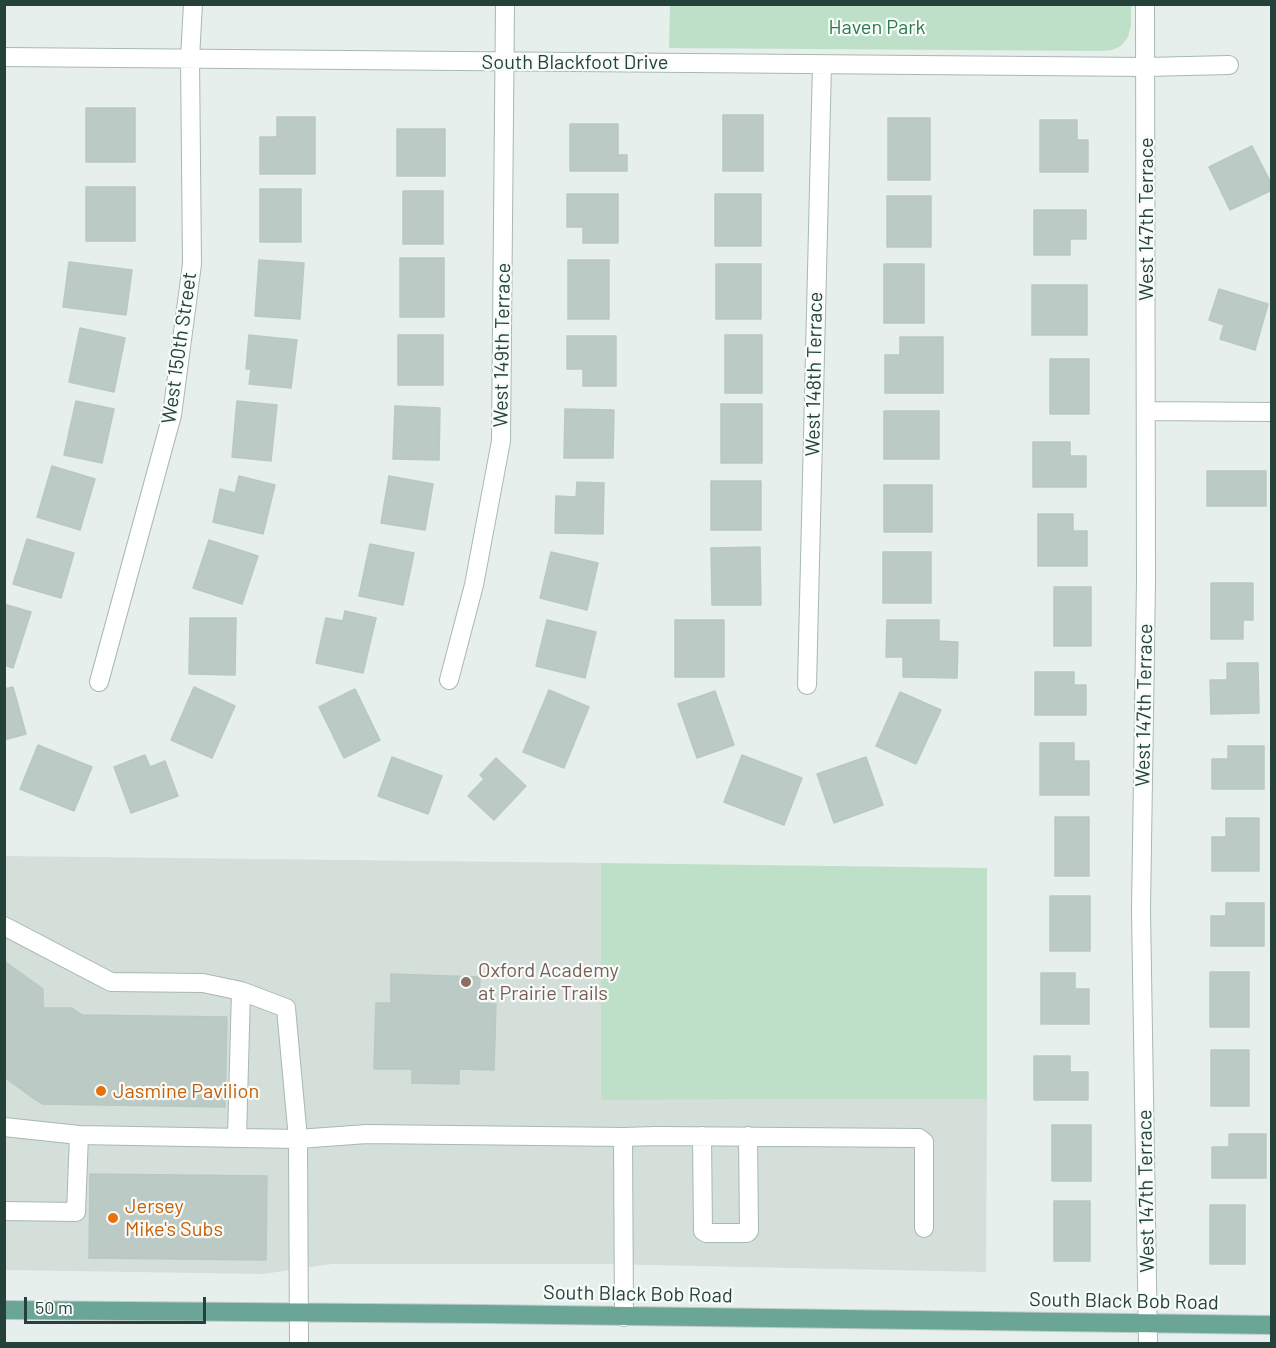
<!DOCTYPE html>
<style>
body{margin:0}
#map{position:relative;width:1276px;height:1348px;overflow:hidden;background:#e6efeb;font-family:Barlow,sans-serif}
canvas{display:block}
.frame{position:absolute;inset:0;border:6px solid #24423a;pointer-events:none}
.scale{position:absolute;left:24px;top:1297px;width:182px;height:27px;box-sizing:border-box;border:3px solid #24423a;border-top:0;padding-left:8px;font-size:18px;line-height:21px;white-space:nowrap;color:#24423a;-webkit-text-stroke:4px #f7fbf9;paint-order:stroke}
</style>
<div id="map">
<canvas width="1276" height="1348"></canvas>
<div class="frame"></div>
<div class="scale">50 m</div>
</div>
<script>
const g = document.querySelector('canvas').getContext('2d');
g.lineJoin = 'round';
function fillPath(path, color) {
  g.fillStyle = color;
  g.fill(path, 'evenodd');
}
function shape(rows) {
  const path = new Path2D();
  for (const r of rows) {
    path.moveTo(r[0], r[1]);
    for (let i = 2; i < r.length; i += 2) path.lineTo(r[i], r[i + 1]);
  }
  return path;
}
function strokePath(path, color, width, dash) {
  g.strokeStyle = color;
  g.lineWidth = width;
  g.lineCap = dash ? 'butt' : 'round';
  g.setLineDash(dash || []);
  g.stroke(path);
}
function drawText(font, color, halo, rows, align = 'center') {
  g.font = font + ' Barlow,sans-serif';
  g.lineWidth = 4.5;
  g.setLineDash([]);
  g.textBaseline = 'middle';
  g.strokeStyle = halo;
  g.fillStyle = color;
  for (const [text, x, y, turn = 0] of rows) {
    g.save();
    g.translate(x, y);
    g.rotate((+turn || 0) * Math.PI / 180);
    g.textAlign = isNaN(turn) ? turn : align;
    if (halo) g.strokeText(text, 0, 0);
    g.fillText(text, 0, 0);
    g.restore();
  }
}
fillPath(shape([
 [5,856,601,863,601,1100,987,1099,986,1272,601,1264,332,1264,263,1274,5,1270]
]), '#d4dfda');
fillPath(shape([
 [670,5,1131,4,1131,25,1128,37,1121,46,1112,50,1100,51,669,48],
 [601,863,987,868,987,1099,601,1100]
]), '#bfe0c8');
const building = shape([
 [86,108,135,108,135,162,86,162,86,108],
 [723,115,763,115,763,171,723,171,723,115],
 [277,117,315,117,315,174,260,174,260,137,277,137,277,117],
 [888,118,930,118,930,180,888,180,888,118],
 [1040,120,1077,120,1077,140,1088,140,1088,172,1040,172,1040,120],
 [570,124,618,124,618,155,627,155,627,171,570,171,570,124],
 [397,129,445,129,445,176,397,176,397,129],
 [1252,146,1272,185,1272,190,1230,210,1209,167,1252,146],
 [86,187,135,187,135,241,86,241,86,187],
 [260,189,301,189,301,242,260,242,260,189],
 [403,191,443,191,443,244,403,244,403,191],
 [567,194,618,194,618,243,583,243,583,227,567,227,567,194],
 [715,194,761,194,761,246,715,246,715,194],
 [887,196,931,196,931,247,887,247,887,196],
 [1034,210,1086,210,1086,239,1070,239,1070,255,1034,255,1034,210],
 [400,258,444,258,444,317,400,317,400,258],
 [259,260,304,263,300,319,255,316,259,260],
 [568,260,609,260,609,319,568,319,568,260],
 [69,262,132,270,126,315,63,307,69,262],
 [716,264,761,264,761,319,716,319,716,264],
 [884,264,924,264,924,323,884,323,884,264],
 [1032,285,1087,285,1087,335,1032,335,1032,285],
 [1219,289,1268,304,1255,350,1220,339,1224,325,1209,320,1219,289],
 [80,328,125,338,114,392,69,382,80,328],
 [249,335,297,340,291,388,249,384,251,369,246,369,249,335],
 [398,335,443,335,443,385,398,385,398,335],
 [725,335,762,335,762,393,725,393,725,335],
 [567,336,616,336,616,386,583,386,583,369,567,369,567,336],
 [900,337,943,337,943,393,885,393,885,355,900,355,900,337],
 [1050,359,1089,359,1089,414,1050,414,1050,359],
 [76,401,114,409,102,463,64,455,76,401],
 [237,401,277,405,271,461,232,457,237,401],
 [721,404,762,404,762,463,721,463,721,404],
 [395,406,440,408,439,460,393,459,395,406],
 [565,409,614,410,613,458,564,458,565,409],
 [884,411,939,411,939,459,884,459,884,411],
 [1033,442,1070,442,1070,456,1086,456,1086,487,1033,487,1033,442],
 [52,466,95,479,80,530,37,517,52,466],
 [1207,471,1266,471,1266,506,1207,506,1207,471],
 [239,476,275,485,263,534,213,522,220,489,235,493,239,476],
 [389,476,433,484,425,530,381,523,389,476],
 [711,481,761,481,761,530,711,530,711,481],
 [577,482,604,483,603,534,555,533,556,496,576,497,577,482],
 [884,485,932,485,932,532,884,532,884,485],
 [1038,514,1073,514,1073,531,1087,531,1087,566,1038,566,1038,514],
 [27,539,74,553,61,598,13,584,27,539],
 [209,540,258,556,242,604,193,588,209,540],
 [370,544,414,553,403,605,359,596,370,544],
 [760,547,761,605,712,605,711,548,760,547],
 [551,552,598,563,587,610,540,598,551,552],
 [883,552,931,552,931,603,883,603,883,552],
 [1211,583,1253,583,1253,620,1243,620,1243,639,1211,639,1211,583],
 [1054,587,1091,587,1091,646,1054,646,1054,587],
 [4,604,31,612,13,668,4,665,4,604],
 [345,611,376,618,363,673,316,663,326,618,343,621,345,611],
 [190,618,236,618,235,675,189,674,190,618],
 [547,620,596,632,585,678,536,666,547,620],
 [675,620,724,620,724,677,675,677,675,620],
 [887,620,939,620,939,641,958,642,957,678,903,677,903,657,886,657,887,620],
 [1227,663,1258,663,1259,713,1211,714,1210,680,1227,680,1227,663],
 [1035,672,1074,672,1074,685,1086,685,1086,715,1035,715,1035,672],
 [13,687,26,734,4,740,4,689,13,687],
 [194,687,235,706,212,758,171,740,194,687],
 [355,689,380,740,344,758,319,707,355,689],
 [549,690,589,707,564,768,523,752,549,690],
 [715,691,734,745,697,758,678,704,715,691],
 [900,692,941,710,916,764,876,746,900,692],
 [1040,743,1074,743,1074,761,1089,761,1089,795,1040,795,1040,743],
 [38,745,92,767,74,811,20,789,38,745],
 [1228,746,1264,746,1264,789,1212,789,1212,759,1228,759,1228,746],
 [145,755,150,767,165,761,178,796,131,813,114,767,145,755],
 [742,755,802,778,784,825,724,802,742,755],
 [392,757,442,776,428,814,378,796,392,757],
 [866,757,883,805,834,823,817,774,866,757],
 [496,758,526,786,494,820,468,796,484,779,480,775,496,758],
 [1055,817,1089,817,1089,876,1055,876,1055,817],
 [1226,818,1259,818,1259,871,1212,871,1212,837,1226,837,1226,818],
 [1050,896,1090,896,1090,951,1050,951,1050,896],
 [1226,903,1264,903,1264,946,1211,946,1211,916,1226,916,1226,903],
 [4,961,43,989,43,1008,72,1008,82,1015,227,1017,225,1107,43,1104,33,1098,4,1077,4,961],
 [1210,972,1249,972,1249,1027,1210,1027,1210,972],
 [1041,973,1075,973,1075,989,1089,989,1089,1024,1041,1024,1041,973],
 [391,974,480,977,479,1003,496,1004,494,1070,459,1069,459,1084,412,1083,412,1069,374,1069,376,1003,391,1003,391,974],
 [1211,1050,1249,1050,1249,1106,1211,1106,1211,1050],
 [1034,1056,1070,1056,1070,1072,1088,1072,1088,1100,1034,1100,1034,1056],
 [1052,1125,1091,1125,1091,1181,1052,1181,1052,1125],
 [1229,1134,1266,1134,1266,1178,1212,1178,1212,1147,1229,1147,1229,1134],
 [90,1174,267,1176,266,1260,89,1258,90,1174],
 [1054,1201,1090,1201,1090,1261,1054,1261,1054,1201],
 [1210,1205,1245,1205,1245,1264,1210,1264,1210,1205]
]);
fillPath(building, '#bbcac4');
strokePath(building, '#b8c9c2', 1.5);
const minor = shape([
 [1145,4,1146,581,1141,910,1148,1344],
 [4,57,1146,67,1229,65],
 [1146,411,1272,412],
 [449,680,474,585,501,441,505,4],
 [99,682,172,415,192,264,190,58,193,4],
 [807,685,822,64],
 [4,926,111,982,203,983,241,991,237,1138],
 [241,991,286,1008,298,1139,299,1344],
 [4,1127,79,1135],
 [702,1136,703,1231,706,1233,747,1233,749,1231,748,1136],
 [623,1137,656,1136,919,1138,924,1142,924,1228],
 [4,1211,76,1212,79,1135,298,1139,367,1134,623,1137,624,1317]
]);
const major = shape([
 [4,1310,484,1314,1272,1325]
]);
strokePath(minor, '#a8b8b2', 20);
strokePath(major, '#c2cac8', 20);
strokePath(minor, '#fff', 18);
strokePath(major, '#6aa596', 18);
for (const [x, y, r, color] of [
 [466,982,6,"#8d6e63"],
 [101,1091,6,"#e8710a"],
 [113,1218,6,"#e8710a"]
]) {
  const dot = new Path2D();
  dot.arc(x, y, r, 0, 2 * Math.PI);
  g.fillStyle = color;
  g.fill(dot);
  strokePath(dot, '#f7fbf9', 2);
}
drawText('20px', '#2d7a4b', '#f7fbf9', [
 ["Haven Park",877,27]
]);
drawText('20px', '#24423a', '#f7fbf9', [
 ["South Blackfoot Drive",575,62],
 ["West 147th Terrace",1146,219,-90],
 ["West 149th Terrace",502,345,-89],
 ["West 150th Street",179,348,-82],
 ["West 148th Terrace",814,374,-89],
 ["West 147th Terrace",1144,705,-89],
 ["West 147th Terrace",1146,1191,-91],
 ["South Black Bob Road",638,1294,1],
 ["South Black Bob Road",1124,1301,1]
]);
drawText('20px', '#785e54', '#f7fbf9', [
 ["Oxford Academy",478,970],
 ["at Prairie Trails",478,993]
], 'left');
drawText('20px', '#c56008', '#f7fbf9', [
 ["Jasmine Pavilion",113,1091],
 ["Jersey",125,1206],
 ["Mike's Subs",125,1229]
], 'left');
</script>
